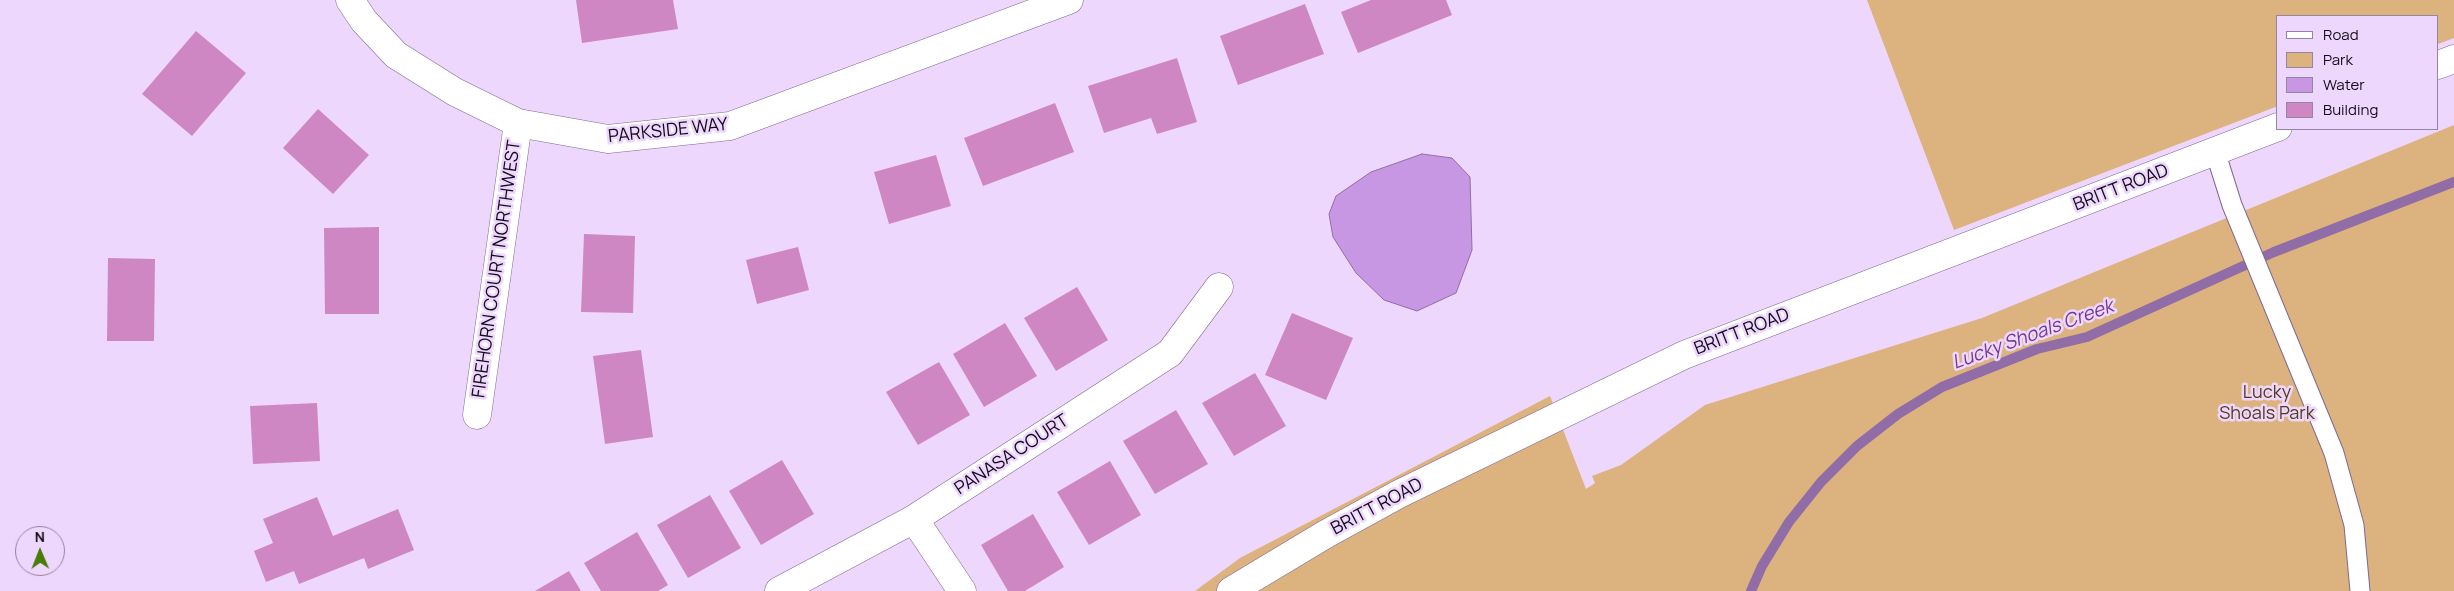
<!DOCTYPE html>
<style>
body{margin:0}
#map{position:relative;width:2454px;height:591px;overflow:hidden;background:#edd7fc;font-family:Manrope,sans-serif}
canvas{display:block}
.legend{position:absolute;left:2276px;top:15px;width:162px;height:115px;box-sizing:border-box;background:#edd7fc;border:1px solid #9685a2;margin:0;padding:6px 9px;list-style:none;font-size:15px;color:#140a1a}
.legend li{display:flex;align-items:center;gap:10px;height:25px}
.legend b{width:25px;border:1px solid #9685a2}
.north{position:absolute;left:15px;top:526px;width:50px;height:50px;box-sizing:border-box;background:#edd7fc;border:1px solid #9685a2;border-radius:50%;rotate:359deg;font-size:14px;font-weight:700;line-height:20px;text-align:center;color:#140a1a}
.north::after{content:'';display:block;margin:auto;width:18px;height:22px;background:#4a7c08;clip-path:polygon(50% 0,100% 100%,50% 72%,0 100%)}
</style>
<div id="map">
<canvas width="2454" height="591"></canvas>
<ul class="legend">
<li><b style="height:6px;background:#fff"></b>Road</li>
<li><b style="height:14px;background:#dcb27e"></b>Park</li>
<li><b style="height:14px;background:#c797e4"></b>Water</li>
<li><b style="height:14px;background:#cf87c4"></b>Building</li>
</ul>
<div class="north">N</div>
</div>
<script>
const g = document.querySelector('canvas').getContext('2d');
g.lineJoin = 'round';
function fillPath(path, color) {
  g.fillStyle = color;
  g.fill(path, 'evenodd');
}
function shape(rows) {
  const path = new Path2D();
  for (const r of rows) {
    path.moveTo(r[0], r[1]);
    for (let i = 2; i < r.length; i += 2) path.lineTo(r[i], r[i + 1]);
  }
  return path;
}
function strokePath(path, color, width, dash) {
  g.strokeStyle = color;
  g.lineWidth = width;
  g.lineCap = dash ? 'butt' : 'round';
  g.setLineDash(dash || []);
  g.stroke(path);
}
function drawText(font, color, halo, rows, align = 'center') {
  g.font = font + ' Manrope,sans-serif';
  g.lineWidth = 5;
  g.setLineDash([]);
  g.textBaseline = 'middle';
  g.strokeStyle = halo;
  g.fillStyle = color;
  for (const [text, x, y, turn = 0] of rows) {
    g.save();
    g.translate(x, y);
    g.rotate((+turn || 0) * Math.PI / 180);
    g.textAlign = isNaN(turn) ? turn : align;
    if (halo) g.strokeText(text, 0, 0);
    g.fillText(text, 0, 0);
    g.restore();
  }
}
fillPath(shape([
 [1867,0,2454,0,2454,38,2438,44,2438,16,2278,16,2278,106,1954,230],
 [2454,125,2454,591,1195,591,1240,558,1550,396,1586,489,1595,483,1592,476,1621,465,1705,405,1982,318]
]), '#dcb27e');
const water = shape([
 [1422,154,1452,158,1470,177,1472,250,1456,293,1417,311,1384,300,1356,273,1333,237,1329,214,1336,196,1371,172,1422,154]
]);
fillPath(water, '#c797e4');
strokePath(water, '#916da7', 1);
strokePath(shape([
 [1751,591,1762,566,1789,522,1821,482,1857,446,1898,414,1942,387,2037,349,2087,337,2274,252,2454,182]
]), '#916da7', 10);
fillPath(shape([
 [576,0,673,0,678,29,582,43],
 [1371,0,1446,0,1452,15,1358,53,1341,12],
 [1305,4,1324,54,1238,85,1220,36],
 [196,31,246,73,192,136,142,94],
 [1177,58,1197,122,1157,134,1151,118,1104,133,1088,86],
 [1055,103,1074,152,983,186,964,138],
 [318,109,369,155,333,194,283,148],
 [936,155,951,206,889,224,874,172],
 [379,227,379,314,325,314,324,228],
 [584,234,635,236,633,313,581,312],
 [798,247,809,290,757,304,746,260],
 [108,258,155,259,154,341,107,341],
 [1077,287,1108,340,1056,371,1024,318],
 [1292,313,1353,338,1326,400,1265,375],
 [1005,323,1037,376,984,407,953,354],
 [641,350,653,437,605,444,593,356],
 [939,362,970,415,918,445,886,392],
 [1255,373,1286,426,1234,456,1202,403],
 [317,403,320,461,253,464,250,406],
 [1176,410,1208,464,1155,494,1123,441],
 [782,460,814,514,761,545,729,491],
 [1110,461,1141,515,1089,545,1057,492],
 [710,495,741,548,688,578,657,525],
 [317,497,333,536,398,509,414,550,368,569,364,558,299,584,294,571,266,582,254,551,273,543,263,519],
 [1033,514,1064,567,1025,591,1008,591,981,545],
 [637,532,668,585,658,591,601,591,584,563],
 [569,571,581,591,535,591]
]), '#cf87c4');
const lane = shape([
 [2215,151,2232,205,2334,453,2354,525,2360,591]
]);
const street = shape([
 [350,0,364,21,396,55,455,92,518,123,608,139,730,126,1069,0],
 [477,415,518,123],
 [914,519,962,591],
 [779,591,914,519,1170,353,1219,287]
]);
const secondary = shape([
 [2438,65,2454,59],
 [1231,591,1326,534,1399,494,1684,355,2278,127]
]);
strokePath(lane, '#816891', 21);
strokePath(street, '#816891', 29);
strokePath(secondary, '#816891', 29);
strokePath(lane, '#fff', 19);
strokePath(street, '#fff', 28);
strokePath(secondary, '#fff', 28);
drawText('18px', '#140a1a', '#edd7fc', [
 ["PARKSIDE WAY",668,131,-6],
 ["BRITT ROAD",2121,188,-21],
 ["FIREHORN COURT NORTHWEST",497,269,-82],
 ["BRITT ROAD",1742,332,-21],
 ["PANASA COURT",1012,455,-33],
 ["BRITT ROAD",1377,507,-28]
]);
drawText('18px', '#543b1a', '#edd7fc', [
 ["Lucky",2267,393],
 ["Shoals Park",2267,414]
]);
drawText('italic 19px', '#733892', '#edd7fc', [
 ["Lucky Shoals Creek",2033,335,-20]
]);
</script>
